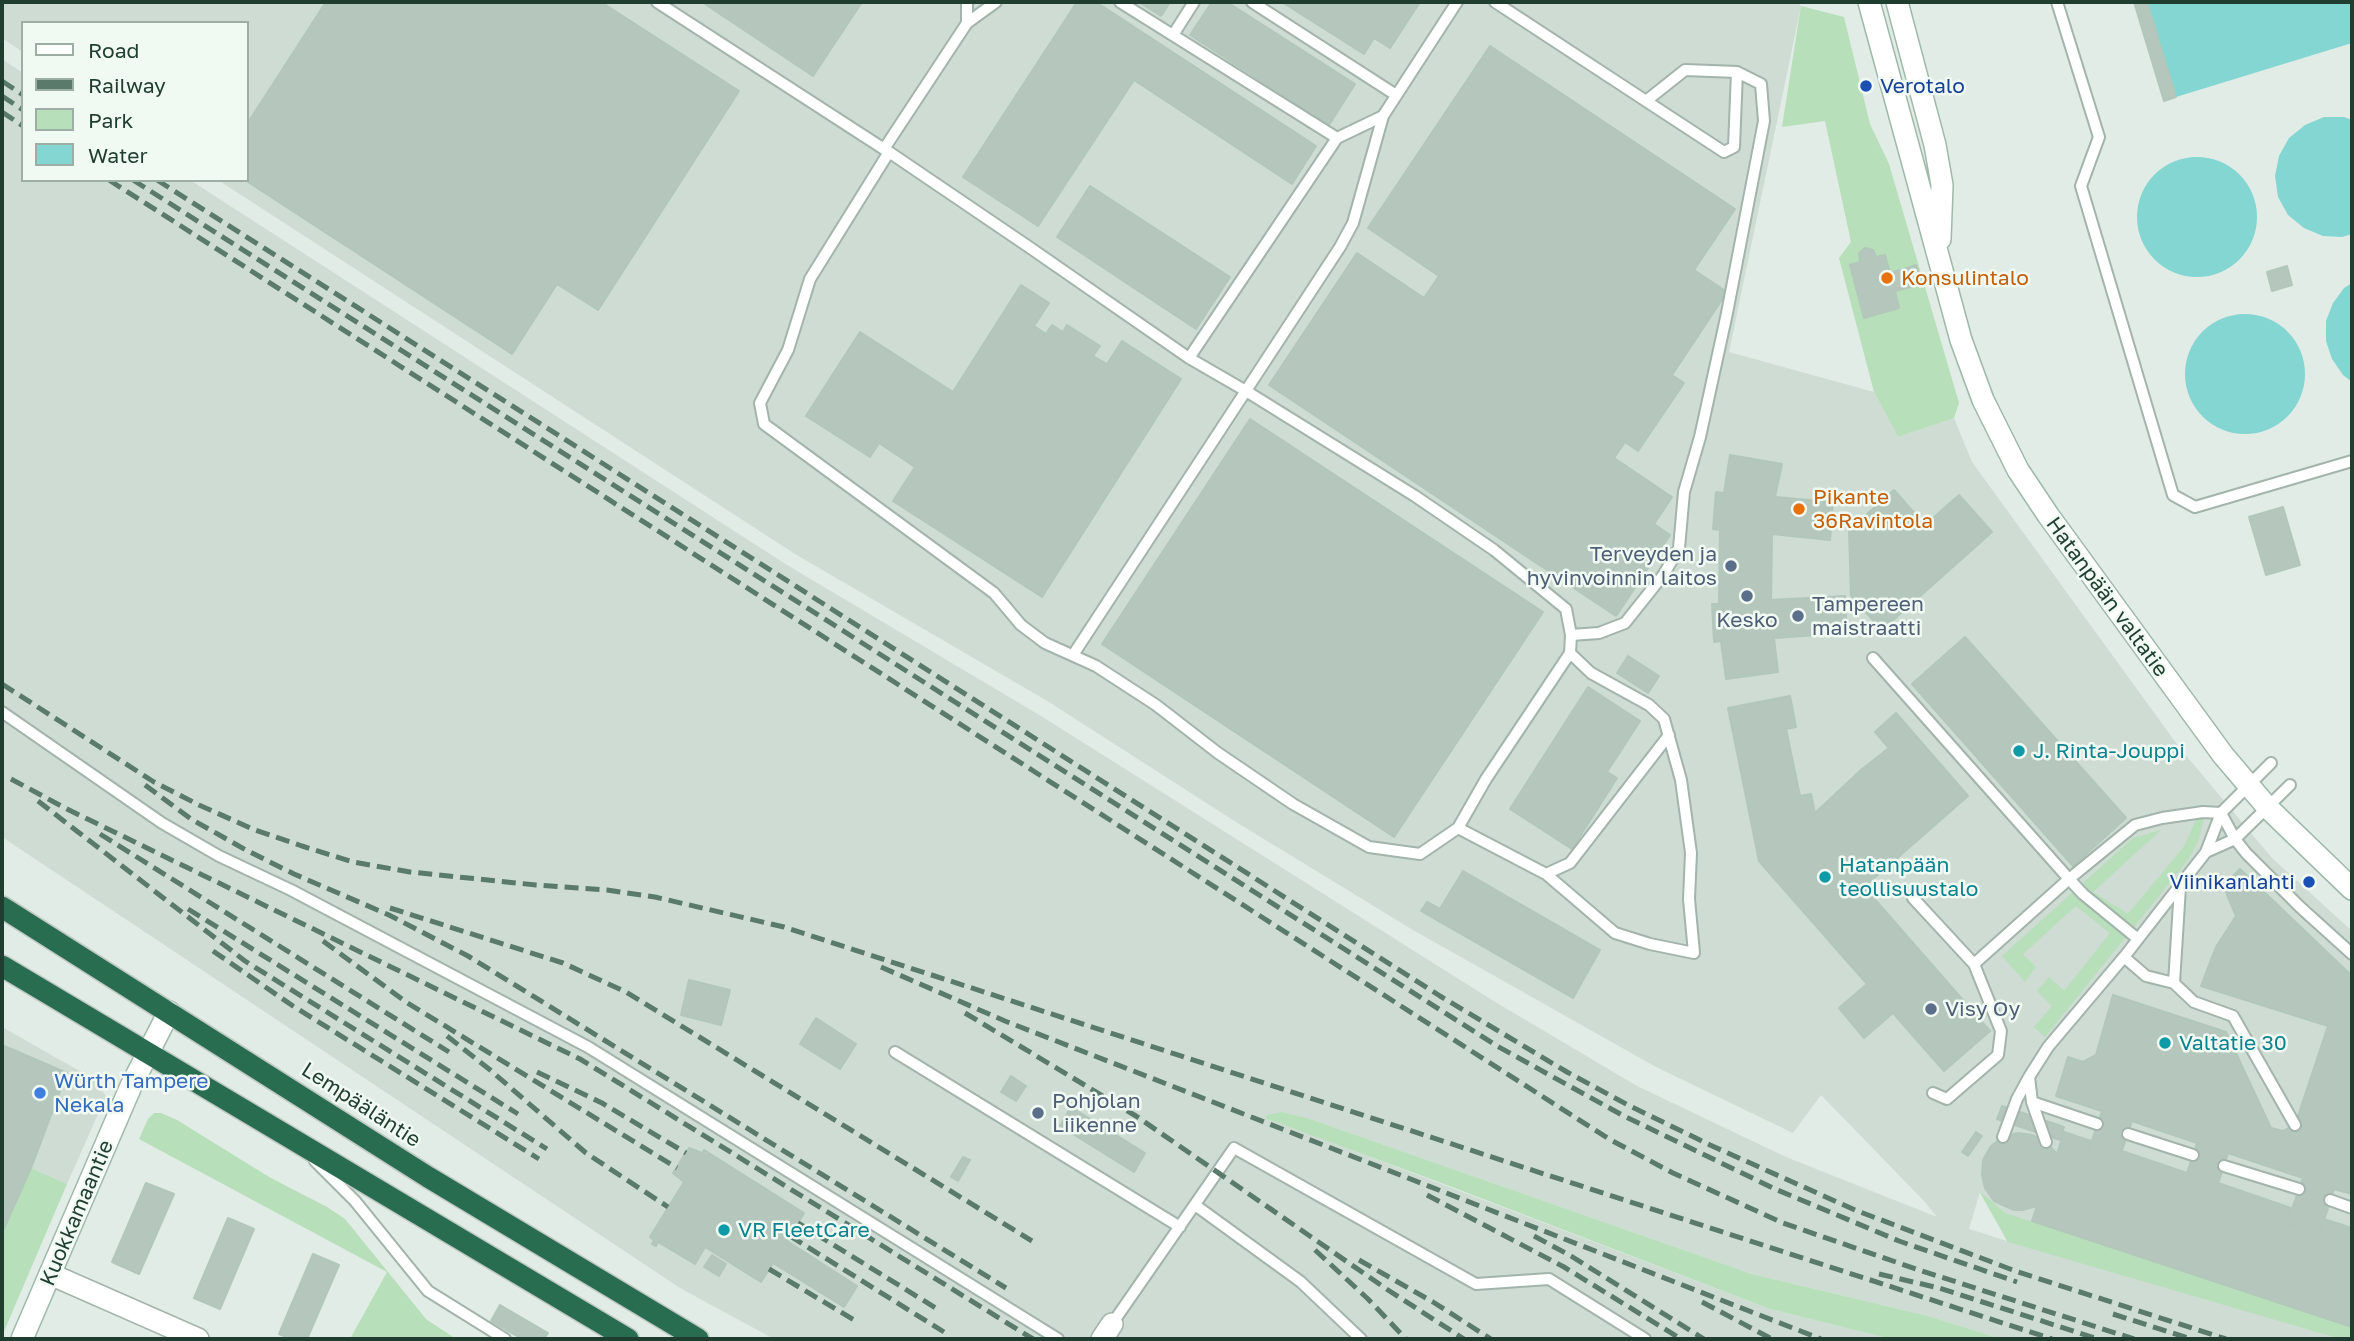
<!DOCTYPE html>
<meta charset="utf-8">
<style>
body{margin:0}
#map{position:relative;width:2354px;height:1341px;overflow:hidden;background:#e0ece5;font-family:"Golos Text",sans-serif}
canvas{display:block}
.frame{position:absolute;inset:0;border:4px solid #1f3e30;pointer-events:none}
.legend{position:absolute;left:21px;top:21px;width:228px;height:161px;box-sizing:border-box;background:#f1f9f3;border:2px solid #9daea5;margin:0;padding:9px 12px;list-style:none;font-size:21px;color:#1f3e30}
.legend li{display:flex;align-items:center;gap:14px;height:35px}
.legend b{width:35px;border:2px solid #9daea5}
</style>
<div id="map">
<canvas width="2354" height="1341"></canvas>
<div class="frame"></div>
<ul class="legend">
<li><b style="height:9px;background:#fff"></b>Road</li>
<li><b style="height:9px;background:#5a7a6b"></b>Railway</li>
<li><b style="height:19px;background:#b7dfba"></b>Park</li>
<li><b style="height:19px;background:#83d6d2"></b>Water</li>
</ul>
</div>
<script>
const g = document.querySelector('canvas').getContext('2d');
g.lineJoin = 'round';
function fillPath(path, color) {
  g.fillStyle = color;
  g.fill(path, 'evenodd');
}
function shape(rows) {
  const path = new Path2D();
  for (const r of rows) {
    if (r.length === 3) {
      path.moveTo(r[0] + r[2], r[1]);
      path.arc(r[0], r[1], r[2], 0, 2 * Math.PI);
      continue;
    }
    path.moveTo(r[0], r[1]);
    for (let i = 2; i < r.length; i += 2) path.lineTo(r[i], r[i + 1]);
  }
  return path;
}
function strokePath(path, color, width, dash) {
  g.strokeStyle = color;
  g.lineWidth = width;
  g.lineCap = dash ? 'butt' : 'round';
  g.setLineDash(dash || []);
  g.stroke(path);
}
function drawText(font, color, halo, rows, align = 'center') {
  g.font = font + ' "Golos Text",sans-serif';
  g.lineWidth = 5;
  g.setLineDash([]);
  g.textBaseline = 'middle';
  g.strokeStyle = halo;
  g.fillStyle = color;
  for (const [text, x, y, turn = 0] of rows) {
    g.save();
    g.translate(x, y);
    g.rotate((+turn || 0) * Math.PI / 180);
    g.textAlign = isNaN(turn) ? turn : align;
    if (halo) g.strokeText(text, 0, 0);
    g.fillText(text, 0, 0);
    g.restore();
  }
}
fillPath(shape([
 [2,2,1797,2,1801,6,1729,352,1874,392,1898,437,1954,418,1972,462,2179,747,2272,858,2352,931,2352,1339,2002,1339,1928,1316,1752,1274,1310,1119,1265,1117,1770,1309,1891,1339,774,1339,680,1288,2,837,2,59,23,73,23,180,190,180,787,565,1041,716,1492,1000,1637,1086,1786,1157,1937,1217,1925,1202,1821,1095,1793,1133,1656,1067,1413,930,1236,822,1049,702,795,554,218,180,247,180,247,23,23,23,23,52,2,38],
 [1980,1192,2007,1241,1969,1229],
 [2,1027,92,1078,106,1096,67,1184,31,1168,2,1233]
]), '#cedcd3');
fillPath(shape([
 [1801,6,1844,17,1870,124,1889,164,1959,403,1954,418,1898,437,1874,392,1839,258,1851,242,1825,121,1782,127],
 [2204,818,2199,839,2188,860,2045,1037,2034,1027,2052,1006,2037,991,2049,977,2064,991,2110,933,2076,906,2023,954,2036,967,2025,982,2002,956,2133,838,2161,830,2093,892,2128,914,2183,848,2196,820],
 [1282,1112,1310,1119,1752,1274,1928,1316,2002,1339,1891,1339,1770,1309,1444,1184,1265,1118,1267,1115],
 [154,1113,161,1113,177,1120,269,1177,327,1207,345,1219,426,1319,456,1339,350,1339,387,1272,139,1139,148,1119],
 [31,1168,67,1184,2,1336,2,1233],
 [1979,1191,2005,1213,2352,1327,2352,1339,2341,1339,2008,1242]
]), '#b7dfba');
fillPath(shape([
 [2147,2,2352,2,2352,43,2176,97],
 [2324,117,2344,117,2352,120,2352,234,2342,237,2323,236,2304,228,2288,215,2278,197,2275,176,2279,156,2289,138,2305,125],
 [2197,217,60],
 [2352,283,2352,382,2343,375,2332,359,2326,341,2326,321,2333,303,2344,288],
 [2245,374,60]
]), '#83d6d2');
const building = shape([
 [326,2,601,2,739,91,598,310,557,284,512,354,245,180,247,180,247,124,326,2],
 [702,2,862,2,813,76,702,2],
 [1077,2,1096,2,1316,146,1292,184,1134,80,1038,226,963,177,1077,2],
 [1139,2,1170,2,1161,16,1139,2],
 [1212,2,1227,2,1355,84,1329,125,1190,35,1212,2],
 [1282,2,1420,2,1390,48,1374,38,1364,54,1282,2],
 [2134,2,2147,2,2176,97,2164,101,2134,2],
 [1490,46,1735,209,1694,270,1727,292,1672,375,1684,383,1638,451,1625,442,1614,458,1672,497,1654,524,1670,535,1616,616,1269,385,1357,253,1424,298,1439,276,1368,228,1490,46],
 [1090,186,1230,277,1196,329,1057,237,1090,186],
 [1865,248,1873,250,1876,257,1885,255,1890,273,1916,265,1922,284,1895,291,1899,308,1864,318,1850,265,1860,262,1859,253,1865,248],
 [2287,266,2292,285,2272,291,2267,272,2287,266],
 [1021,285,1049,303,1034,326,1046,334,1052,325,1063,332,1067,325,1100,346,1093,356,1107,364,1122,341,1181,379,1042,597,893,501,915,467,879,443,870,457,806,416,860,332,953,392,1021,285],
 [1250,419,1543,612,1394,837,1102,644,1250,419],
 [1730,455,1782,464,1775,497,1833,502,1830,540,1772,534,1771,600,1845,596,1847,633,1774,638,1778,672,1726,679,1721,641,1714,642,1712,604,1719,604,1720,530,1713,529,1716,492,1724,493,1730,455],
 [1894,490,1925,525,1959,495,1992,532,1882,630,1851,596,1849,530,1894,490],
 [2283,507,2300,565,2266,575,2249,517,2283,507],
 [1965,637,2126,818,2073,866,1912,684,1965,637],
 [1628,656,1659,676,1648,693,1617,673,1628,656],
 [1588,687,1640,721,1607,772,1617,778,1572,849,1510,809,1588,687],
 [1790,696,1796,727,1786,729,1800,796,1811,794,1815,813,1861,770,1889,748,1875,732,1896,713,1968,796,1864,887,1990,1031,1944,1071,1893,1013,1864,1038,1839,1008,1867,984,1759,861,1728,708,1790,696],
 [2240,869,2352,976,2352,1194,2334,1189,2320,1233,2287,1223,2303,1178,2228,1153,2214,1196,2183,1185,2197,1143,2132,1121,2117,1165,2087,1155,2102,1111,2056,1096,2068,1057,2083,1062,2096,1055,2113,995,2226,1032,2271,1128,2283,1131,2295,1125,2328,1026,2201,986,2216,947,2236,916,2223,885,2240,869],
 [1463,871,1600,950,1573,998,1421,911,1427,902,1440,909,1463,871],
 [689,980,730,990,721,1025,681,1015,689,980],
 [816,1018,856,1044,840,1069,800,1044,816,1018],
 [2,1045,67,1073,31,1168,2,1233,2,1045],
 [1011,1076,1026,1086,1016,1101,1001,1092,1011,1076],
 [2002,1106,2064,1127,2060,1140,1997,1119,2002,1106],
 [1071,1107,1145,1153,1134,1172,1060,1126,1071,1107],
 [1976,1132,1982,1136,1968,1156,1962,1152,1976,1132],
 [2064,1132,2091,1141,2087,1155,2117,1165,2122,1151,2187,1173,2183,1185,2214,1196,2218,1183,2291,1208,2287,1223,2320,1233,2324,1219,2352,1228,2352,1327,2032,1221,2037,1206,2022,1210,2014,1210,1994,1201,1985,1188,1982,1175,1983,1160,1991,1146,2003,1137,2018,1133,2032,1135,2046,1142,2057,1154,2064,1132],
 [689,1148,702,1153,704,1150,804,1213,787,1241,857,1286,844,1307,773,1263,761,1282,705,1247,695,1264,658,1242,656,1246,652,1244,654,1240,650,1237,684,1182,673,1173,689,1148],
 [963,1157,970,1160,958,1181,951,1177,963,1157],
 [146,1183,174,1194,139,1274,112,1262,146,1183],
 [228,1218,254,1229,220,1309,194,1298,228,1218],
 [313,1254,339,1265,307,1339,291,1339,279,1334,313,1254],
 [712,1255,726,1264,719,1276,704,1267,712,1255],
 [500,1305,548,1333,544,1339,522,1339,491,1321,500,1305]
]);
fillPath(building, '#b5c7bd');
strokePath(building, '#b2c7ba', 2);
const lane = shape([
 [657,2,884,149,889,152,1029,247,1189,358,1246,391,1415,496,1494,550,1566,609,1571,635,1570,653,1486,779,1458,828,1420,854,1369,847,1293,804,1218,753,1156,705,1096,666,1045,643,1021,625,994,593,764,424,760,403,788,350,810,279,889,152],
 [1120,2,1337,138],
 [1252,2,1396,95],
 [1495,2,1646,101,1724,152,1734,147,1737,72,1685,70,1646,101],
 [2057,2,2099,137,2081,186,2173,495,2195,507,2352,461],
 [967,23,967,2],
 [1173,35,1194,2],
 [884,149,967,23,996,2],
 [1189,358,1337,138,1383,116],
 [1571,635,1599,633,1625,623,1664,574,1679,548,1684,492,1700,437,1727,313,1764,121,1761,84,1737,72],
 [1073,655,1340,247,1353,223,1383,116,1457,2],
 [1873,658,2069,879,2083,894,2138,939],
 [2,712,162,823,219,856,291,890,588,1047,1058,1339],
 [1458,828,1546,874,1615,933,1650,944,1694,953,1689,899,1691,853,1681,780,1664,719,1649,705,1591,673,1570,653],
 [2206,852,2235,839,2290,785],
 [1546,874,1570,863,1669,735],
 [1913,898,1974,964],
 [2124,957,2146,976,2174,983,2180,887],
 [2174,983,2194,1002,2233,1016,2295,1125],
 [895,1052,1180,1227],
 [1933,1093,1947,1099,1998,1055,2001,1031,1974,964,2069,879,2135,825,2162,818,2203,812,2221,813,2235,839,2246,853,2300,907,2352,954],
 [2032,1102,2046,1142],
 [2097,1124,2032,1102,2029,1077,2048,1047,2124,957,2206,852,2221,813,2271,763],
 [2128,1134,2193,1155],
 [2003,1137,2017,1099,2029,1077],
 [315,1161,355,1201,428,1291,505,1339],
 [2224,1166,2299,1189],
 [2330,1200,2352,1208],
 [1195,1205,1301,1282,1361,1339],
 [1112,1324,1234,1148,1476,1284,1549,1279,1645,1339]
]);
const street = shape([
 [50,1274,198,1339],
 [1102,1339,1112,1324]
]);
const secondary = shape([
 [1869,2,1961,340,1983,400,2018,470,2048,515,2223,755,2268,808,2352,889],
 [1897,2,1935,145,1942,185,1940,239],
 [22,1339,131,1086,169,1012]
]);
const highway = shape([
 [2,907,428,1177,698,1339],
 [2,966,628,1339]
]);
strokePath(lane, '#a2b4ab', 14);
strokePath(street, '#a2b4ab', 24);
strokePath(secondary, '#9eb9aa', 24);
strokePath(highway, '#c0c9c5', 24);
strokePath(lane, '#fff', 10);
strokePath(street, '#fff', 21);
strokePath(secondary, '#fff', 21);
strokePath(highway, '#296d51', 21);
strokePath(shape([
 [2,81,23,95],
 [2,96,23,110],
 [2,112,23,126],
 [109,180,1609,1139,1673,1173,1783,1223,1916,1269,2134,1339],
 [133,180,1497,1046,1622,1115,1775,1189,1899,1241,2017,1282],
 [157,180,1440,996,1567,1072,1628,1105,1710,1145,1855,1210,2018,1272,2226,1339],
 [2,684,154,782,199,805,255,830,302,846,353,862,410,872,536,885,607,890,655,897,784,927,2052,1339],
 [11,779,67,809,580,1059,1033,1339],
 [145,785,191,819,246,850,294,874,389,915,468,956,1006,1288],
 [38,801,245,961,547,1149],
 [100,834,449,1052],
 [390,908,563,963,626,992,1032,1241],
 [188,909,518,1114],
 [323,941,406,1002,677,1168],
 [213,951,293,1006,539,1159],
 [881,967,1005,1021,1821,1339],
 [965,1013,1136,1116,1388,1290,1464,1339],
 [447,1036,489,1069,586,1153,668,1207],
 [537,1072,602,1103,686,1153],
 [1427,1195,1564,1267,1681,1339],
 [798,1223,939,1310],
 [790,1236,944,1332],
 [1534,1236,1571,1256,1704,1339],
 [1315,1250,1368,1299,1406,1339],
 [1359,1260,1433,1302,1491,1339],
 [769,1269,859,1323],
 [1879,1274,1939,1288,2098,1339],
 [1702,1302,1772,1339],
 [2113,1314,2191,1339]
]), '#5a7a6b', 5, [14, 7]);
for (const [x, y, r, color] of [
 [1866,86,7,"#1a4fb4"],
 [1887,278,7,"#e8710a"],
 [1799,509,7,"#e8710a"],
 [1731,566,7,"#5c6f8a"],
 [1747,596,7,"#5c6f8a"],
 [1798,616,7,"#5c6f8a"],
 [2019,751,7,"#0f9aa8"],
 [1825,877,7,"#0f9aa8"],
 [2309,882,7,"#1a4fb4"],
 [1931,1009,7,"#5c6f8a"],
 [2165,1043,7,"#0f9aa8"],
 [40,1093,7,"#3f7fe0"],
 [1038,1113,7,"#5c6f8a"],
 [724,1230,7,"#0f9aa8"]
]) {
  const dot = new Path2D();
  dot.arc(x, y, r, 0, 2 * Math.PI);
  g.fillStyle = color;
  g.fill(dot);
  strokePath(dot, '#f1f9f3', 2.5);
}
drawText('21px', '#164399', '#f1f9f3', [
 ["Verotalo",1880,86],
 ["Viinikanlahti",2295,882,"right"]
], 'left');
drawText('21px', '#c56008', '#f1f9f3', [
 ["Konsulintalo",1901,278],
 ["Pikante",1813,497],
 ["36Ravintola",1813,521]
], 'left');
drawText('21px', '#4e5e75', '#f1f9f3', [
 ["Terveyden ja",1717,554,"right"],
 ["hyvinvoinnin laitos",1717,578,"right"],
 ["Tampereen",1812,604],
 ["maistraatti",1812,628],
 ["Kesko",1747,620,"center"],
 ["Visy Oy",1945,1009],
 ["Pohjolan",1052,1101],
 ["Liikenne",1052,1125]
], 'left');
drawText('21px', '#1f3e30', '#f1f9f3', [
 ["Hatanpään valtatie",2107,597,54],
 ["Lempääläntie",361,1105,33],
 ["Kuokkamaantie",77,1213,-67]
]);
drawText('21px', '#0d838f', '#f1f9f3', [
 ["J. Rinta-Jouppi",2033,751],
 ["Hatanpään",1839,865],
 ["teollisuustalo",1839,889],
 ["Valtatie 30",2179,1043],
 ["VR FleetCare",738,1230]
], 'left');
drawText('21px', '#366cbe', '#f1f9f3', [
 ["Würth Tampere",54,1081],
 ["Nekala",54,1105]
], 'left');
</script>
